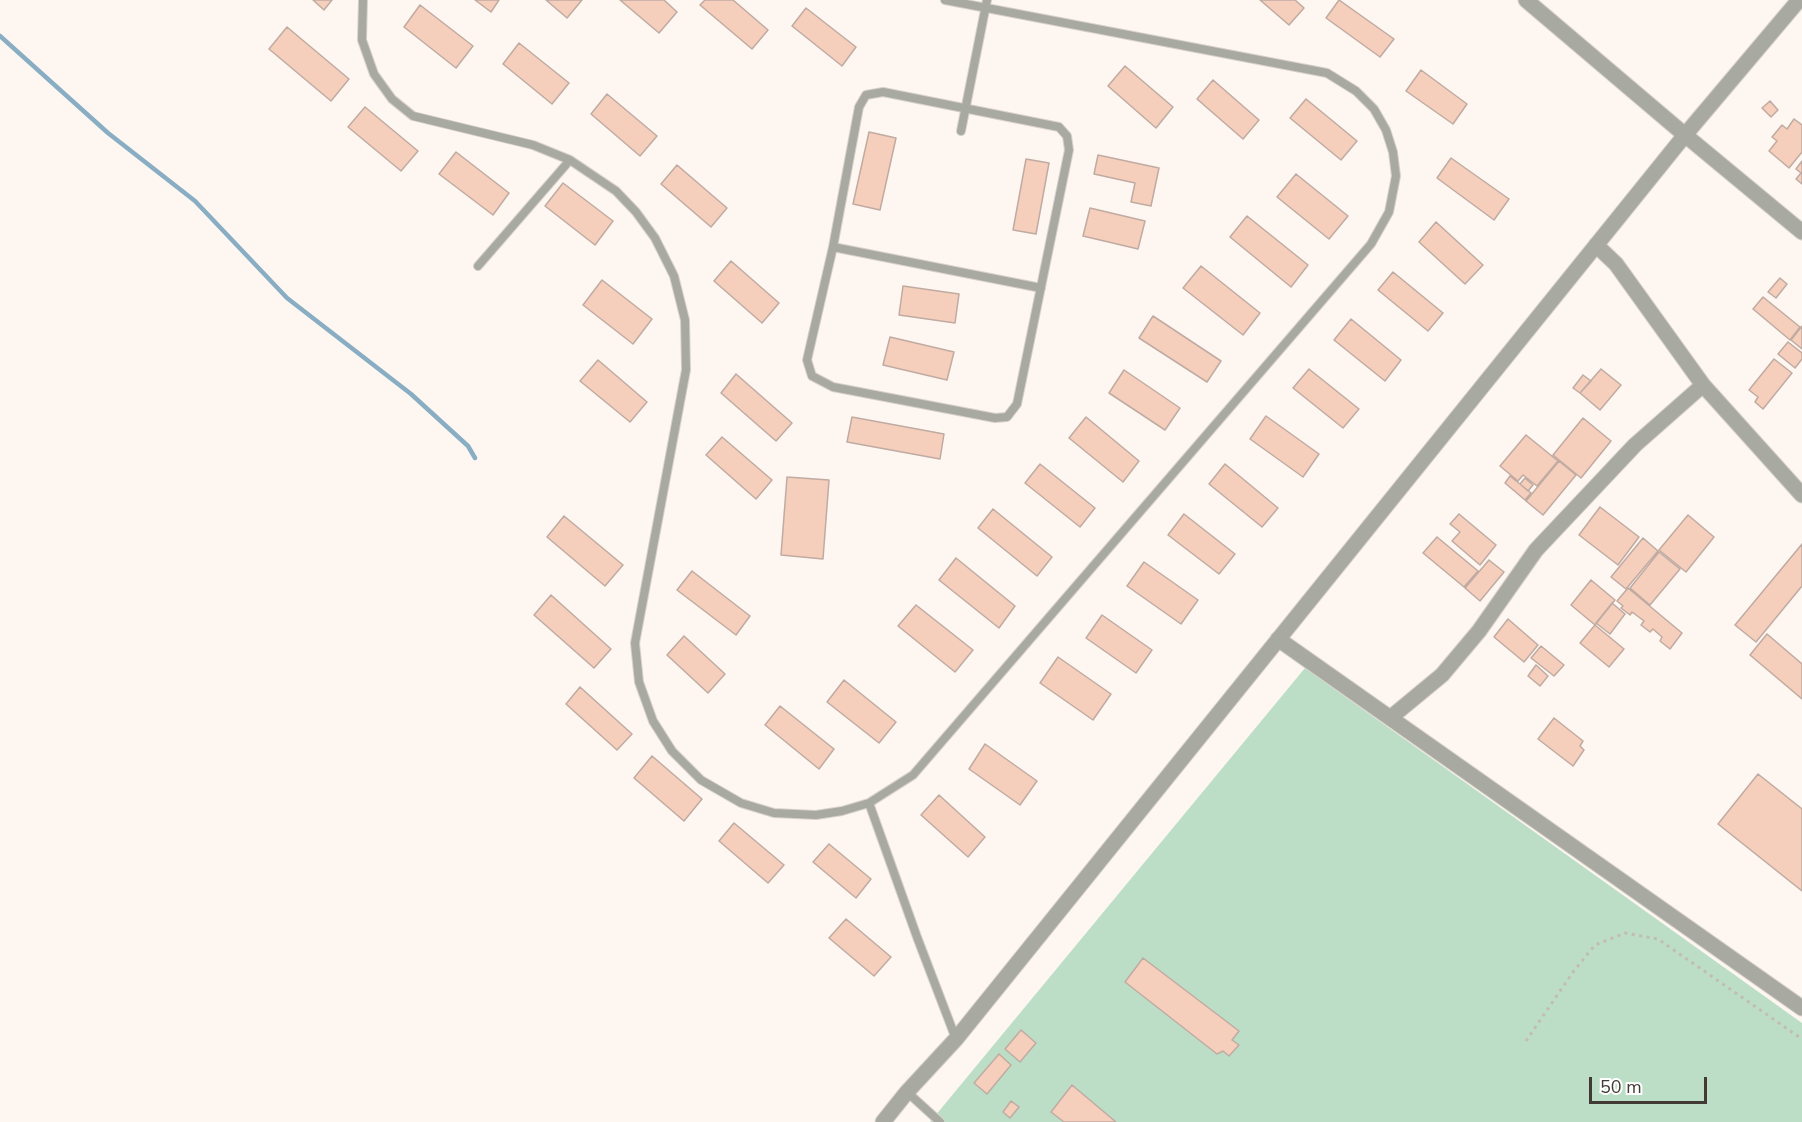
<!DOCTYPE html>
<style>
body{margin:0}
#map{position:relative;width:1802px;height:1122px;overflow:hidden;background:#fef7f1;font-family:"Nunito Sans",sans-serif}
canvas{display:block}
.scale{position:absolute;left:1589px;top:1077px;width:118px;height:27px;box-sizing:border-box;border:3px solid #423b35;border-top:0;padding-left:8px;font-size:18px;line-height:21px;white-space:nowrap;color:#423b35;-webkit-text-stroke:4px #fff;paint-order:stroke}
</style>
<div id="map">
<canvas width="1802" height="1122"></canvas>
<div class="scale">50 m</div>
</div>
<script>
const g = document.querySelector('canvas').getContext('2d');
g.lineJoin = 'round';
function fillPath(path, color) {
  g.fillStyle = color;
  g.fill(path, 'evenodd');
}
function shape(rows) {
  const path = new Path2D();
  for (const r of rows) {
    path.moveTo(r[0], r[1]);
    for (let i = 2; i < r.length; i += 2) path.lineTo(r[i], r[i + 1]);
  }
  return path;
}
function strokePath(path, color, width, dash) {
  g.strokeStyle = color;
  g.lineWidth = width;
  g.lineCap = dash ? 'butt' : 'round';
  g.setLineDash(dash || []);
  g.stroke(path);
}
fillPath(shape([
 [1305,668,1802,1023,1802,1122,930,1122]
]), '#bcdec7');
strokePath(shape([
 [0,36,108,133,195,201,287,298,411,394,468,446,475,458]
]), '#89aec3', 4.5);
const building = shape([
 [313,0,332,0,324,10,313,0],
 [475,0,499,0,491,12,475,0],
 [546,0,582,0,567,18,546,0],
 [620,0,664,0,677,12,659,33,620,0],
 [705,0,733,0,768,30,752,49,700,5,705,0],
 [1260,0,1295,0,1304,8,1289,25,1260,0],
 [1339,0,1394,39,1380,57,1326,18,1339,0],
 [420,5,473,46,456,68,404,27,420,5],
 [806,8,856,47,842,66,792,26,806,8],
 [287,27,349,79,331,101,269,49,287,27],
 [519,43,569,83,552,104,503,64,519,43],
 [1125,66,1173,107,1156,128,1108,86,1125,66],
 [1421,70,1467,104,1453,124,1406,91,1421,70],
 [1213,80,1259,120,1243,139,1197,99,1213,80],
 [607,94,657,136,640,156,591,114,607,94],
 [1306,99,1357,141,1341,160,1290,118,1306,99],
 [1770,101,1778,110,1771,117,1762,108,1770,101],
 [365,107,418,151,401,171,348,127,365,107],
 [1794,119,1802,125,1802,152,1789,168,1769,151,1777,141,1772,137,1782,125,1787,129,1794,119],
 [869,132,896,138,880,210,853,204,869,132],
 [456,152,509,193,493,215,439,174,456,152],
 [1098,155,1159,168,1151,206,1131,202,1135,183,1094,174,1098,155],
 [1451,158,1509,199,1494,220,1437,178,1451,158],
 [1026,159,1049,163,1036,234,1013,230,1026,159],
 [1802,161,1802,184,1796,179,1801,173,1796,169,1802,161],
 [677,165,727,208,711,227,661,184,677,165],
 [1296,174,1348,216,1329,239,1277,197,1296,174],
 [563,183,613,221,595,245,545,206,563,183],
 [1090,208,1145,221,1138,249,1083,236,1090,208],
 [1247,216,1308,265,1291,287,1230,237,1247,216],
 [1436,222,1483,265,1465,284,1419,242,1436,222],
 [731,261,779,303,762,323,714,281,731,261],
 [1201,266,1260,313,1243,335,1183,288,1201,266],
 [1393,272,1443,313,1428,331,1378,290,1393,272],
 [1780,278,1787,284,1776,298,1768,292,1780,278],
 [602,280,652,319,633,344,583,305,602,280],
 [903,286,959,294,955,323,899,315,903,286],
 [1763,297,1800,327,1790,340,1753,309,1763,297],
 [1153,316,1221,361,1207,382,1139,338,1153,316],
 [1351,319,1401,360,1385,381,1334,340,1351,319],
 [1802,326,1802,349,1791,340,1802,326],
 [890,337,954,352,947,380,883,365,890,337],
 [1788,342,1802,353,1802,359,1795,368,1778,354,1788,342],
 [1774,359,1792,373,1763,409,1755,402,1758,397,1749,390,1774,359],
 [598,360,647,402,630,422,580,381,598,360],
 [1309,369,1359,409,1343,428,1293,388,1309,369],
 [1601,369,1621,385,1600,410,1580,393,1601,369],
 [1124,370,1180,408,1165,430,1109,393,1124,370],
 [736,374,792,423,776,441,721,393,736,374],
 [1583,375,1591,381,1580,393,1573,388,1583,375],
 [1266,416,1319,454,1303,477,1250,439,1266,416],
 [852,417,944,434,940,459,847,442,852,417],
 [1086,417,1139,461,1123,482,1069,438,1086,417],
 [1583,418,1611,441,1581,478,1553,455,1583,418],
 [1526,435,1558,461,1537,486,1523,475,1518,481,1500,466,1526,435],
 [722,437,772,480,756,499,706,455,722,437],
 [1559,461,1576,475,1543,515,1526,501,1559,461],
 [1040,464,1095,508,1080,527,1025,483,1040,464],
 [1225,464,1278,508,1262,527,1209,484,1225,464],
 [1510,476,1531,493,1525,500,1505,483,1510,476],
 [787,477,829,480,823,559,781,555,787,477],
 [1525,478,1533,485,1528,491,1520,484,1525,478],
 [1600,507,1639,537,1618,565,1579,535,1600,507],
 [993,509,1052,557,1037,576,978,528,993,509],
 [1184,514,1235,554,1219,574,1168,535,1184,514],
 [1459,514,1496,545,1480,565,1452,541,1460,532,1450,524,1459,514],
 [1688,515,1714,537,1686,572,1659,550,1688,515],
 [564,516,623,565,605,586,547,537,564,516],
 [1437,537,1478,571,1464,587,1423,553,1437,537],
 [1643,538,1658,551,1626,589,1611,577,1643,538],
 [1802,544,1802,586,1756,642,1735,625,1802,544],
 [1659,552,1680,569,1650,605,1630,588,1659,552],
 [956,558,1015,606,999,628,939,580,956,558],
 [1489,560,1504,572,1480,601,1465,588,1489,560],
 [1144,562,1198,600,1181,624,1127,586,1144,562],
 [692,571,750,616,736,635,677,590,692,571],
 [1591,580,1615,600,1595,625,1571,605,1591,580],
 [1628,588,1682,633,1670,649,1660,641,1662,637,1653,629,1650,632,1641,625,1644,621,1632,612,1630,615,1621,608,1623,606,1617,601,1628,588],
 [551,595,611,649,594,668,534,615,551,595],
 [1612,603,1625,614,1610,634,1596,623,1612,603],
 [916,605,973,650,955,672,898,626,916,605],
 [1102,615,1152,650,1136,673,1086,638,1102,615],
 [1508,619,1538,645,1524,662,1494,637,1508,619],
 [1595,625,1624,649,1609,667,1580,643,1595,625],
 [1767,634,1802,664,1802,699,1750,655,1767,634],
 [684,636,725,674,708,693,667,655,684,636],
 [1541,646,1564,665,1554,676,1531,658,1541,646],
 [1058,657,1111,694,1093,720,1040,683,1058,657],
 [1536,665,1548,676,1540,686,1528,676,1536,665],
 [844,680,896,722,879,743,827,702,844,680],
 [580,687,632,734,617,750,566,704,580,687],
 [780,706,834,749,819,769,765,725,780,706],
 [1554,718,1583,741,1580,746,1584,750,1573,766,1538,739,1554,718],
 [985,744,1037,781,1020,805,969,769,985,744],
 [652,756,702,799,684,821,634,778,652,756],
 [1758,774,1802,809,1802,891,1718,824,1758,774],
 [939,795,985,837,968,857,921,815,939,795],
 [734,823,784,865,768,883,719,841,734,823],
 [829,844,871,879,856,898,813,862,829,844],
 [846,919,891,957,874,976,829,938,846,919],
 [1143,958,1239,1031,1232,1040,1239,1045,1229,1056,1223,1051,1217,1054,1125,982,1143,958],
 [1021,1030,1036,1043,1020,1062,1005,1049,1021,1030],
 [999,1054,1011,1065,987,1094,974,1083,999,1054],
 [1072,1085,1116,1122,1064,1122,1051,1112,1072,1085],
 [1011,1101,1019,1107,1010,1118,1003,1112,1011,1101]
]);
fillPath(building, '#f5cebc');
strokePath(building, '#c0aba2', 1.5);
const service = shape([
 [363,0,362,40,374,74,392,99,413,116,533,145,570,160,616,191,636,212,655,238,674,276,685,320,686,370,635,643,639,682,653,721,672,751,701,780,741,803,774,813,816,815,842,811,869,803,913,775,1371,244,1389,212,1396,176,1393,152,1386,130,1374,109,1356,91,1327,73,945,0],
 [883,92,1059,127,1067,136,1069,150,1017,404,1007,417,995,418,833,387,812,376,807,360,833,247,859,107,866,95,883,92],
 [961,131,987,0],
 [833,247,1041,288],
 [478,266,570,160],
 [869,803,917,937,956,1039],
 [907,1092,940,1122]
]);
const minor = shape([
 [1596,245,1616,264,1703,385,1802,495],
 [1278,639,1802,1008],
 [1390,718,1442,675,1479,631,1536,550,1635,445,1703,385],
 [883,1122,907,1092,956,1039,1685,135,1802,232]
]);
const tertiary = shape([
 [1526,0,1685,135,1799,0]
]);
strokePath(service, '#d8d1cb', 10);
strokePath(minor, '#d8d1cb', 17);
strokePath(tertiary, '#d8d1cb', 17);
strokePath(shape([
 [1526,1041,1573,972,1595,945,1625,933,1658,939,1802,1039]
]), '#c3bcb6', 3, [3, 4.5]);
strokePath(service, '#a8a9a1', 8);
strokePath(minor, '#a8a9a1', 15);
strokePath(tertiary, '#a8a9a1', 15);
</script>
